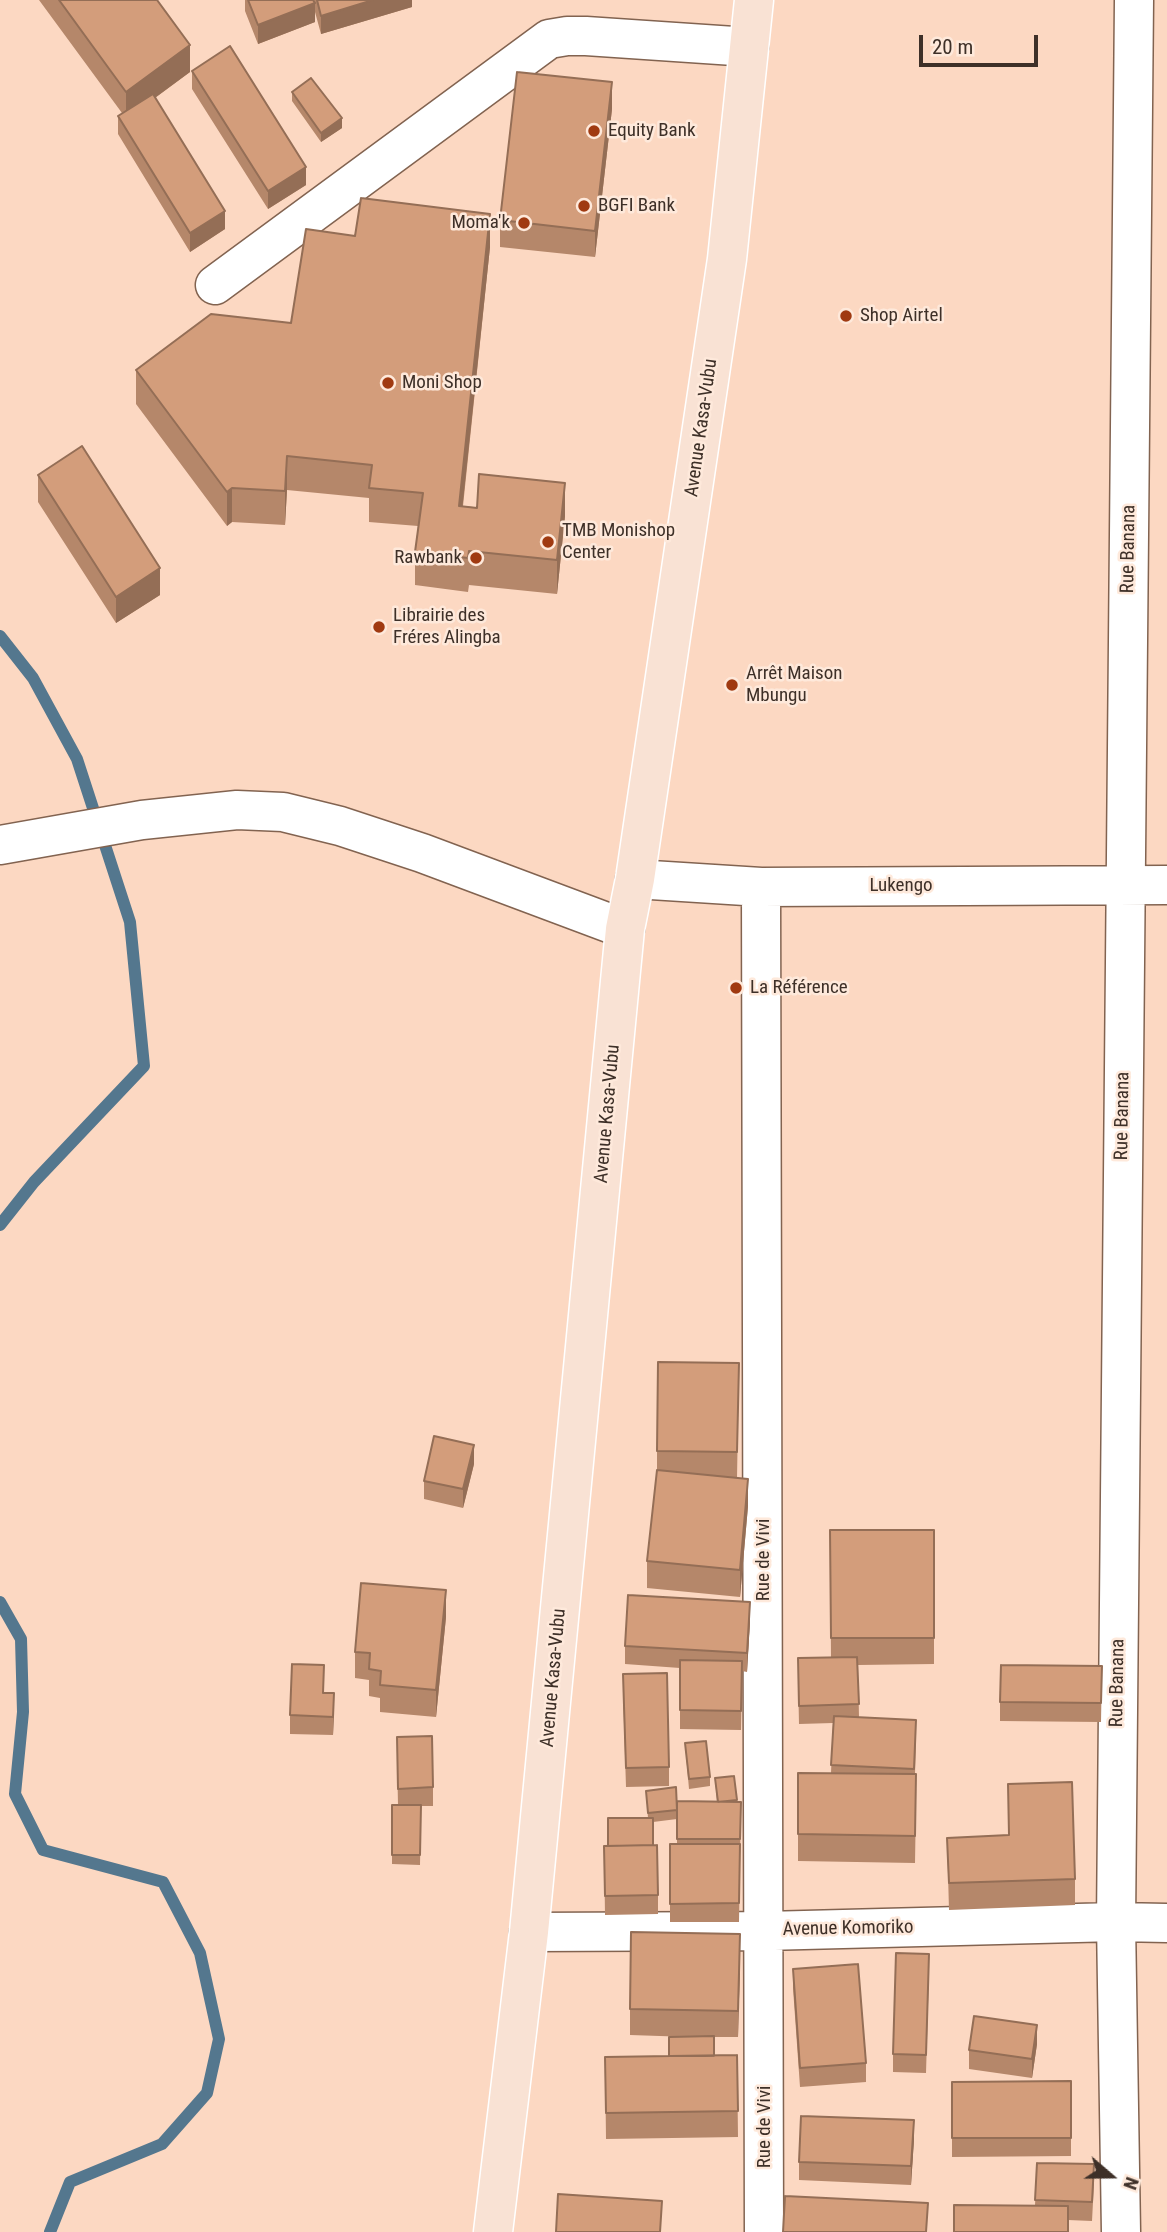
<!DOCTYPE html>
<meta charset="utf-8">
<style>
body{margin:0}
#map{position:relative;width:1167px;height:2232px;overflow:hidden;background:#fcd8c2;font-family:"Roboto Condensed",sans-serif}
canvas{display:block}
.north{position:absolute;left:1076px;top:2141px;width:70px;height:70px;-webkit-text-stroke:5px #fee9db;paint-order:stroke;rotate:110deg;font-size:19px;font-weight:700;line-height:28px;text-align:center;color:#3e3028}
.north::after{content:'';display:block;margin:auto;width:24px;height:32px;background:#3e3028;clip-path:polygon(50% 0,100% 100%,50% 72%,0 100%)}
.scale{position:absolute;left:919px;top:35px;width:119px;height:32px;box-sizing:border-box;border:4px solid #3e3028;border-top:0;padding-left:9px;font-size:21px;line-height:24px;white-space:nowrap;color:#3e3028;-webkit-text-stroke:5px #fee9db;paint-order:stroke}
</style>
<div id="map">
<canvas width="1167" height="2232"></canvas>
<div class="north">N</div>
<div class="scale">20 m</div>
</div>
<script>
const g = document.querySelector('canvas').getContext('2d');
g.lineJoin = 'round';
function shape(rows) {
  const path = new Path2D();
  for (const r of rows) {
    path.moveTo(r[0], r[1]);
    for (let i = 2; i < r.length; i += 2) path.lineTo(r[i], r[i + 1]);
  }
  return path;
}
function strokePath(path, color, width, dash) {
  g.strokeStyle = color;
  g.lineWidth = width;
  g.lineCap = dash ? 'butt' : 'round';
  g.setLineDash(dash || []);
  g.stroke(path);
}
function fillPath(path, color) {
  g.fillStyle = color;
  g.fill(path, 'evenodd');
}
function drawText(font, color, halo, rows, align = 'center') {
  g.font = font + ' "Roboto Condensed",sans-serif';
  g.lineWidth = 5;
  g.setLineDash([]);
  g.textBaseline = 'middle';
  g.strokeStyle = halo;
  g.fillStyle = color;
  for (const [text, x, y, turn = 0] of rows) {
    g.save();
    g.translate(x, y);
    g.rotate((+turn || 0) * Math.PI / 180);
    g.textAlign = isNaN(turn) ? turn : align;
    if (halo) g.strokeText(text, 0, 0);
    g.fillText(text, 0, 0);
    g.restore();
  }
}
strokePath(shape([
 [0,636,33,678,77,759,130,922,144,1066,34,1182,0,1225],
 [0,1602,21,1639,23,1712,15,1794,43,1850,163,1882,200,1953,219,2039,207,2093,162,2144,70,2182,50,2232]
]), '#54778e', 12);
const minor = shape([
 [215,285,549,39,567,36,586,36,749,47],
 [0,845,142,820,237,810,283,812,340,826,422,853,625,929],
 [635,879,761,887,1167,885],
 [761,887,764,2232],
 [529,1932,765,1931,1116,1922,1167,1923],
 [1121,2232,1116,1922,1134,0]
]);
const major = shape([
 [493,2232,529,1932,625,929,635,879,727,259,754,0]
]);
strokePath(minor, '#826350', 41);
strokePath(major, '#fff', 41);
strokePath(minor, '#fff', 38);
strokePath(major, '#f9e2d4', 38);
fillPath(shape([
 [39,0,157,0,190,72,155,98,225,229,190,252,118,134,118,116,122,113],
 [245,0,412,0,412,7,321,34,315,12,315,22,258,44,245,11],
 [192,71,306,185,268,209,192,89],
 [292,92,342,128,321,142,292,101],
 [612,109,595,257,500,247,500,220],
 [355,236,490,247,463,506,565,516,557,594,469,585,468,592,415,585,415,552,418,526,369,522,369,498,287,490,285,525,232,522,227,526,136,404,136,370,291,323],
 [38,475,160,595,116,623,38,502],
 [739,1363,737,1478,748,1506,740,1597,647,1588,647,1561,657,1471,657,1451],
 [474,1464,463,1508,424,1499,424,1481],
 [830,1530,934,1530,934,1664,858,1665,859,1718,916,1739,915,1774,916,1801,915,1863,798,1861,798,1773,831,1773,833,1723,799,1724,798,1677,831,1657],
 [446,1617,436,1717,380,1712,380,1698,369,1696,369,1680,355,1678,355,1652],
 [750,1621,747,1672,742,1671,741,1730,680,1729,680,1668,625,1664,625,1646],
 [1102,1666,1101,1722,1000,1721,1000,1702],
 [324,1693,334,1712,333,1735,290,1734,290,1715],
 [623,1693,669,1767,669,1786,626,1787],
 [685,1743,710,1777,710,1786,689,1789],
 [397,1755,433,1787,433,1806,421,1806,420,1865,392,1864,392,1805,398,1805],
 [734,1776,737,1802,741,1802,739,1922,670,1922,670,1844,677,1844,677,1819,653,1822,653,1845,658,1895,658,1914,605,1915,604,1846,608,1846,648,1818,646,1791,677,1801,717,1802,715,1778],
 [1008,1784,1075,1879,1075,1905,949,1910,947,1838,1009,1835],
 [740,1961,738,2037,714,2037,714,2056,737,2055,738,2137,606,2139,605,2057,669,2056,690,2037,630,2035,630,2009],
 [793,1969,866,2063,866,2082,800,2087,793,1988],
 [929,1972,926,2073,893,2072,893,2054],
 [1037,2044,1032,2078,969,2069,969,2050],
 [1071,2081,1071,2156,952,2157,952,2082],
 [914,2139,911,2185,799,2180,799,2162],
 [1037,2163,1094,2183,1092,2221,1068,2220,1035,2205]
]), '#b5876a');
fillPath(shape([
 [373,0,412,0,412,7,321,34,321,16],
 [315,3,315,22,258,44,258,25],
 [190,45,190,72,126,119,126,92],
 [612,82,612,109,595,257,595,231],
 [342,118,342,128,321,142,321,133],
 [306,167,306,185,268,209,268,191],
 [225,211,225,229,190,252,190,233],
 [490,214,490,247,459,539,459,506],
 [287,456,287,490,285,525,285,491],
 [565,483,565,516,557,594,557,560],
 [232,488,232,522,227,526,227,492],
 [160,568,160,595,116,623,116,597],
 [474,1445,474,1464,463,1508,463,1489],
 [748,1479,748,1506,740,1597,740,1570],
 [446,1590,446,1617,436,1717,436,1690],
 [750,1602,750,1621,747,1672,747,1653],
 [334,1693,334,1712,333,1735,333,1717],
 [740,1934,740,1961,738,2037,738,2011],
 [1037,2025,1037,2044,1032,2078,1032,2059],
 [914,2120,914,2139,911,2185,911,2166]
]), '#946e56');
const building = shape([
 [59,0,157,0,190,45,126,92,59,0],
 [248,0,313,0,315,3,258,25,248,0],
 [317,0,373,0,321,16,317,0],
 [230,46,306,167,268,191,192,71,230,46],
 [517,72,612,82,595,231,500,220,517,72],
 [311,78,342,118,321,133,292,92,311,78],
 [153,94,225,211,190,233,118,116,153,94],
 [361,198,490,214,459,506,477,508,479,474,565,483,557,560,469,551,468,558,415,552,423,493,369,488,372,465,287,456,285,491,232,488,227,492,136,370,211,314,291,323,306,229,355,236,361,198],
 [82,446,160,568,116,597,38,475,82,446],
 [658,1362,739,1363,737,1452,657,1451,658,1362],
 [434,1436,474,1445,463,1489,424,1481,434,1436],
 [657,1470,748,1479,740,1570,647,1561,657,1470],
 [830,1530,934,1530,934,1638,831,1638,830,1530],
 [361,1583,446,1590,436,1690,380,1685,381,1671,369,1669,370,1653,355,1652,361,1583],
 [628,1595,750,1602,747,1653,625,1646,628,1595],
 [857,1657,859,1704,799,1706,798,1658,857,1657],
 [680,1660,742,1661,741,1711,680,1710,680,1660],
 [292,1664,324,1665,323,1693,334,1693,333,1717,290,1715,292,1664],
 [1001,1665,1102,1666,1101,1703,1000,1702,1001,1665],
 [667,1673,669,1767,626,1768,623,1674,667,1673],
 [834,1716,916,1720,914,1769,831,1765,834,1716],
 [432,1736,433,1787,398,1789,397,1737,432,1736],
 [706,1741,710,1777,689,1779,685,1743,706,1741],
 [798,1773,916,1774,915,1836,798,1834,798,1773],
 [734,1776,737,1800,718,1802,715,1778,734,1776],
 [1072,1782,1075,1879,949,1883,947,1838,1009,1835,1008,1784,1072,1782],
 [676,1787,677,1810,648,1813,646,1791,676,1787],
 [677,1801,741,1802,740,1839,677,1839,677,1801],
 [392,1805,421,1805,420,1855,392,1855,392,1805],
 [608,1818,653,1818,653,1845,608,1846,608,1818],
 [670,1844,740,1844,739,1903,670,1904,670,1844],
 [657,1845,658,1895,605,1896,604,1846,657,1845],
 [631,1932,740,1934,738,2011,630,2009,631,1932],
 [896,1953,929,1954,926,2055,893,2054,896,1953],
 [858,1964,866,2063,800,2068,793,1969,858,1964],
 [974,2016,1037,2025,1032,2059,969,2050,974,2016],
 [714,2036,714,2056,669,2056,669,2037,714,2036],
 [737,2055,738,2111,606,2113,605,2057,737,2055],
 [1071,2081,1071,2138,952,2138,952,2082,1071,2081],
 [801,2116,914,2120,911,2166,799,2162,801,2116],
 [1037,2163,1094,2164,1092,2202,1035,2200,1037,2163],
 [558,2194,662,2201,660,2232,556,2232,558,2194],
 [785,2196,928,2203,926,2232,783,2232,785,2196],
 [954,2205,1068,2206,1068,2232,954,2232,954,2205]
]);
fillPath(building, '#d39d7b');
strokePath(building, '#946e56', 2);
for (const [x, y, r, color] of [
 [594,131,7,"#a03a11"],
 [584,206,7,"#a03a11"],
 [524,223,7,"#a03a11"],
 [846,316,7,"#a03a11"],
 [388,383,7,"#a03a11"],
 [548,542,7,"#a03a11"],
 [476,558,7,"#a03a11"],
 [379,627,7,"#a03a11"],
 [732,685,7,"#a03a11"],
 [736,988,7,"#a03a11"]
]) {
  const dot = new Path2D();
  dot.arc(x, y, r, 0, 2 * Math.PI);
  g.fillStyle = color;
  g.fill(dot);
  strokePath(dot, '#fee9db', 2.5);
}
drawText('19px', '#3e3028', '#fee9db', [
 ["Equity Bank",608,131],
 ["BGFI Bank",598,206],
 ["Moma'k",510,223,"right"],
 ["Shop Airtel",860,316],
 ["Moni Shop",402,383],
 ["TMB Monishop",562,531],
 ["Center",562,553],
 ["Rawbank",462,558,"right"],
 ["Librairie des",393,616],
 ["Fréres Alingba",393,638],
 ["Arrêt Maison",746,674],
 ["Mbungu",746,696],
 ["La Référence",750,988]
], 'left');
drawText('19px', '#3e3028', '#fee9db', [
 ["Avenue Kasa-Vubu",702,428,-82],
 ["Rue Banana",1129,549,-89],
 ["Lukengo",901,886],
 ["Avenue Kasa-Vubu",608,1114,-85],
 ["Rue Banana",1123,1116,-89],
 ["Rue de Vivi",764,1560,-90],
 ["Avenue Kasa-Vubu",554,1678,-85],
 ["Rue Banana",1118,1683,-89],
 ["Avenue Komoriko",848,1929,-1],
 ["Rue de Vivi",765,2127,-90]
]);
</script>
